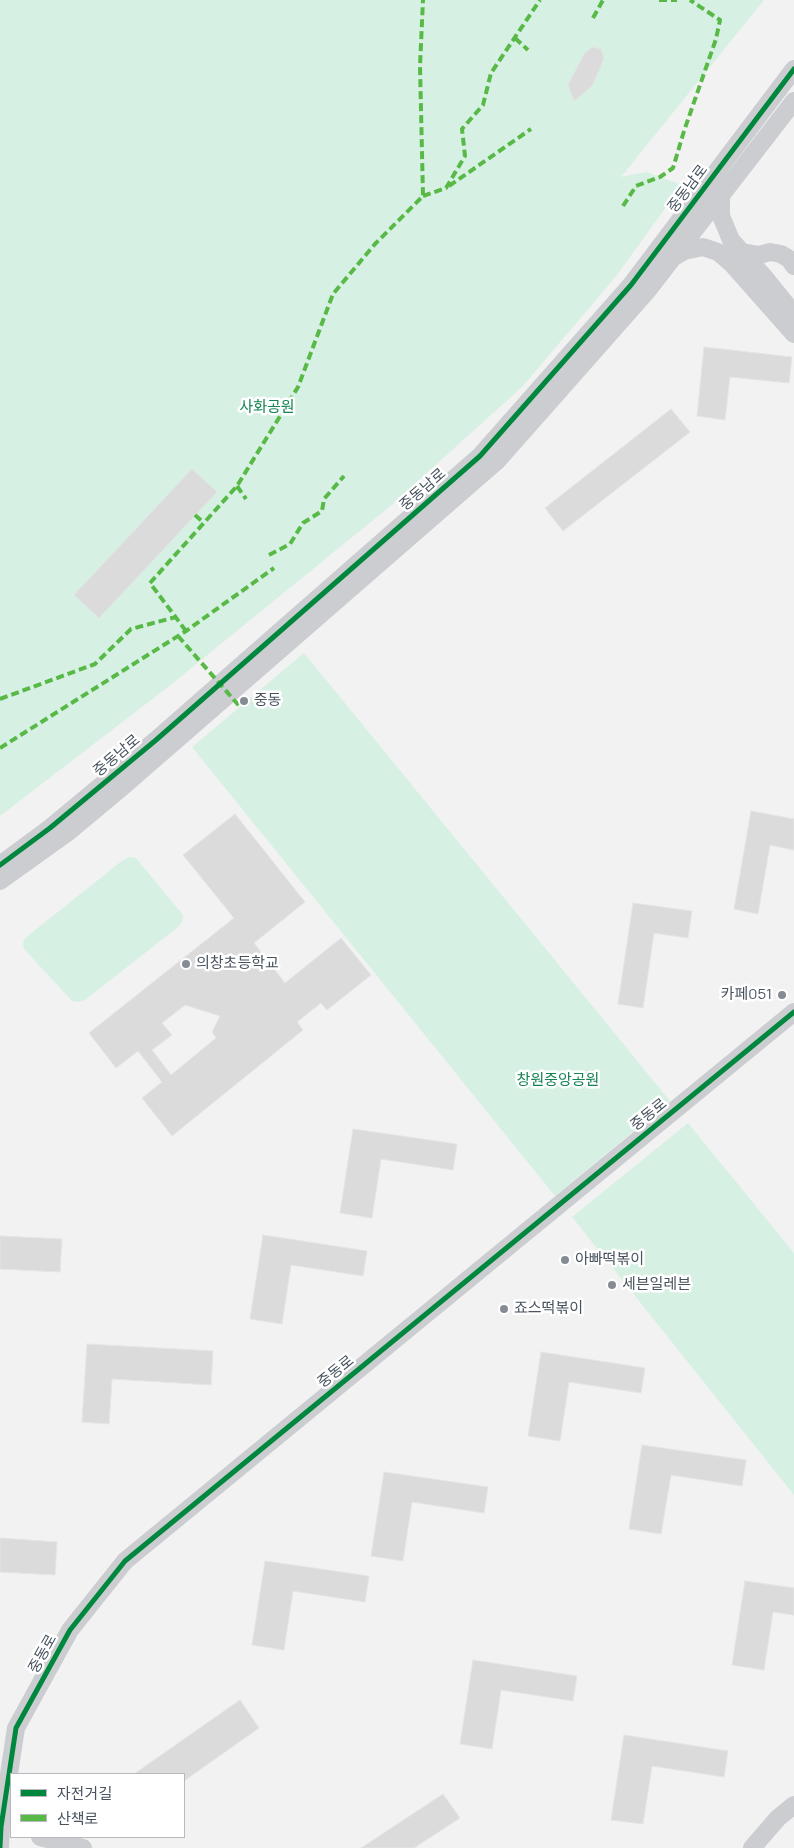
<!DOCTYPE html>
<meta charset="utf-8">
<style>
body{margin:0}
#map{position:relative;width:794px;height:1848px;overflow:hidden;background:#f2f2f2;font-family:Manrope,"Noto Sans KR",sans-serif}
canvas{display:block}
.legend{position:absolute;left:10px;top:1773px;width:175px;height:65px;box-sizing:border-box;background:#fff;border:1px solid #b6babf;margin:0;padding:6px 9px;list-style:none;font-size:15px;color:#48535f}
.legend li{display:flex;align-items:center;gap:10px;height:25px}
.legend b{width:25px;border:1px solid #b6babf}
</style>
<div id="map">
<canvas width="794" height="1848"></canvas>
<ul class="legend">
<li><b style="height:6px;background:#00873e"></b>자전거길</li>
<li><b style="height:6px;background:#58b947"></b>산책로</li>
</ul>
</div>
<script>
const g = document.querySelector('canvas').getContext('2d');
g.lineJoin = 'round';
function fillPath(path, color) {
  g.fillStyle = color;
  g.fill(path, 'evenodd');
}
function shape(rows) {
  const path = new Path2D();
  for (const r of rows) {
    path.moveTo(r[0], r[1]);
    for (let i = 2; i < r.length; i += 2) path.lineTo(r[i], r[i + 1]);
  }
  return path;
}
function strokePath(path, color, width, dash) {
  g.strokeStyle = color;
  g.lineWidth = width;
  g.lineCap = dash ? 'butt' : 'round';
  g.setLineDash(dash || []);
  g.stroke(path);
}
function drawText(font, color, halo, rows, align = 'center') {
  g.font = font + ' Manrope,"Noto Sans KR",sans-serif';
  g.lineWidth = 5;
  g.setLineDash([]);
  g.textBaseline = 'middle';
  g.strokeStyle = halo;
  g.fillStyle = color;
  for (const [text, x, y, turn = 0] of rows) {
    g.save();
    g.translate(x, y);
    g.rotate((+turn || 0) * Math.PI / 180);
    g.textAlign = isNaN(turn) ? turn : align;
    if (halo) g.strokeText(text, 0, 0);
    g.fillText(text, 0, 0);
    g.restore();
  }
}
fillPath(shape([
 [0,0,764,0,621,177,646,172,682,185,617,275,523,386,388,508,168,687,0,816],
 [304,653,670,1101,555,1196,192,747],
 [129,857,136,858,183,915,182,922,178,927,85,1000,78,1002,72,1001,25,950,23,945,24,939,123,860],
 [688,1123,794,1253,794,1495,572,1217]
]), '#d6f1e3');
const building = shape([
 [592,47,601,49,604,59,592,86,574,101,568,85,584,54,592,47],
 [704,347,792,357,789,383,730,377,725,420,697,416,704,347],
 [671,409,690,432,563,531,545,508,671,409],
 [192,469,217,492,99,618,74,595,192,469],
 [751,811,794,819,794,850,770,845,758,914,734,909,751,811],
 [235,814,305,902,254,943,285,983,341,938,371,975,327,1010,321,1003,297,1022,303,1030,172,1136,142,1098,162,1082,138,1051,116,1068,89,1033,234,918,183,855,235,814],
 [185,1005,220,1016,212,1032,216,1038,171,1075,152,1050,172,1035,162,1023,185,1005],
 [633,903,692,911,688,938,654,933,643,1008,618,1004,633,903],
 [353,1129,457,1144,453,1170,381,1159,372,1218,340,1213,353,1129],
 [263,1235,367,1251,363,1276,291,1265,282,1324,250,1319,263,1235],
 [0,1236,62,1239,60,1272,0,1269,0,1236],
 [87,1344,213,1351,211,1385,112,1379,109,1424,82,1422,87,1344],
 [541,1352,645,1368,641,1393,569,1382,560,1441,528,1436,541,1352],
 [642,1445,746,1460,742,1486,671,1475,661,1534,629,1529,642,1445],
 [384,1472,488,1487,484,1513,412,1502,403,1561,371,1556,384,1472],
 [0,1538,57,1542,55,1575,0,1572,0,1538],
 [265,1561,369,1576,365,1602,293,1591,284,1650,252,1645,265,1561],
 [745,1581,794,1588,794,1615,773,1612,764,1670,732,1665,745,1581],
 [473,1660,577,1676,573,1701,501,1690,492,1749,460,1744,473,1660],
 [240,1700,259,1728,184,1781,184,1774,134,1774,240,1700],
 [624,1735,728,1751,724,1777,652,1766,643,1824,611,1820,624,1735],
 [443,1794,460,1818,414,1848,361,1848,443,1794]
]);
fillPath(building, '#dbdbdc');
strokePath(building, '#e3e4e5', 1);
strokePath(shape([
 [721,196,721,216,731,240,766,279,794,314],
 [742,252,759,255,770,252,781,254,789,259,794,266],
 [674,257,684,251,703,247,718,252,732,264,794,334],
 [0,865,50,828,156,740,480,456,631,285,794,69],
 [0,881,67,833,121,788,497,461,648,290,794,101],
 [40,1837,83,1848],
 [0,1847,1,1827,16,1728,70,1630,125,1561,794,1012],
 [752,1848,778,1818,794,1805]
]), '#cccdd0', 18);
strokePath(shape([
 [659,0,677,0],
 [593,18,603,0],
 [515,38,528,50],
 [449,186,531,129],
 [423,196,446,188,465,156,462,129,483,105,491,73,540,0],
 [623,206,636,186,660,177,673,168,684,131,716,39,720,20,690,0],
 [237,486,246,499],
 [195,515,204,523],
 [269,555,290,544,303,523,322,511,324,499,344,476],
 [186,631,150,583,237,486,298,387,333,294,375,244,423,196,420,66,423,0],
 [178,636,241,708],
 [0,699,95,664,131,629,176,617],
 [0,748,186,631,274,568]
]), '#58b947', 4, [8, 4]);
strokePath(shape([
 [0,865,50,828,156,740,480,456,631,285,794,69],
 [0,1847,1,1827,16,1728,70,1630,125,1561,794,1012]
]), '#00873e', 5);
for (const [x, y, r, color] of [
 [244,701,5,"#848b92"],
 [186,964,5,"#848b92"],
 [782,995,5,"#848b92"],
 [565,1260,5,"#848b92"],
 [612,1285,5,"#848b92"],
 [504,1309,5,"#848b92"]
]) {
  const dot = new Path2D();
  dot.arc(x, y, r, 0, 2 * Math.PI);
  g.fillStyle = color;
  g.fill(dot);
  strokePath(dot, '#fff', 2);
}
drawText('15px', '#48535f', '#fff', [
 ["중동남로",688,189,-53],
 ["중동남로",423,490,-41],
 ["중동남로",117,756,-40],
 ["중동로",649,1115,-39],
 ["중동로",336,1372,-39],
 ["중동로",43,1654,-61]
]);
drawText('15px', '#168353', '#fff', [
 ["사화공원",267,408],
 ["창원중앙공원",558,1081]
]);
drawText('15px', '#48535f', '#fff', [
 ["중동",254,701],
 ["의창초등학교",196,964],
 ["카페051",772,995,"right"],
 ["아빠떡볶이",575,1260],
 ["세븐일레븐",622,1285],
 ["죠스떡볶이",514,1309]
], 'left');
</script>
